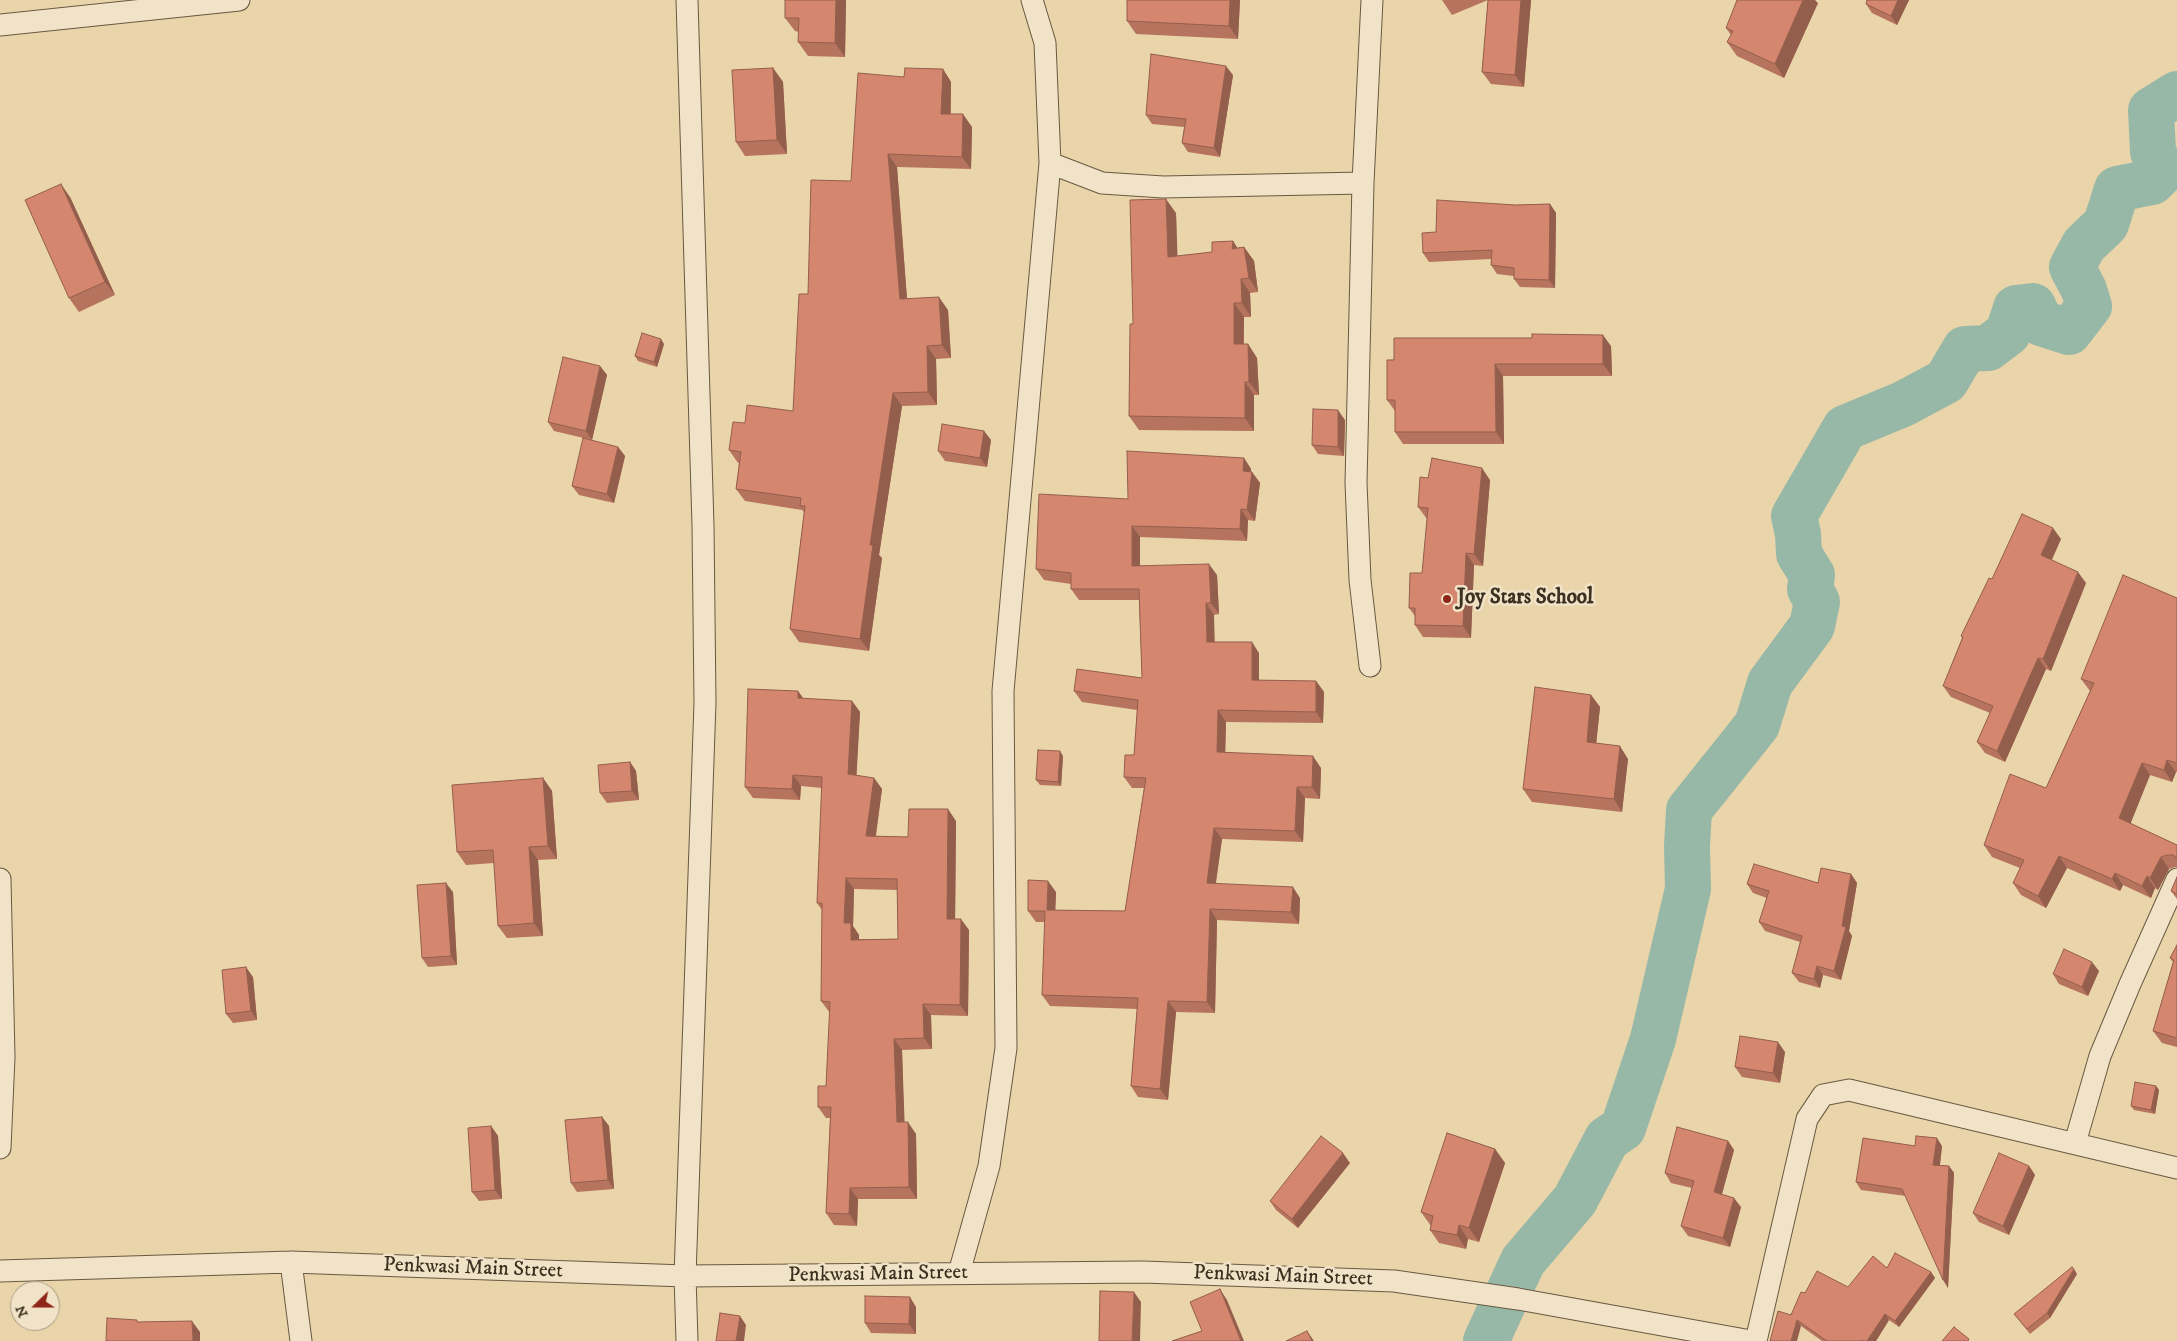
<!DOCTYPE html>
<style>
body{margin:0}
#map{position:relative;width:2177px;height:1341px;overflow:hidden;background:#ead4a9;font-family:"IM FELL DW Pica",serif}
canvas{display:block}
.north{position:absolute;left:10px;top:1281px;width:50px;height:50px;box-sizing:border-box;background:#f1e3c7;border:1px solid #a99b84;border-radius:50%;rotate:248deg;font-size:14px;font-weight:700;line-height:20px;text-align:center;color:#3c3020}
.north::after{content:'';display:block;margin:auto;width:18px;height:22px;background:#8f2418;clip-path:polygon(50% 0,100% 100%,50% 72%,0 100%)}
</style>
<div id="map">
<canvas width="2177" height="1341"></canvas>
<div class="north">N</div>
</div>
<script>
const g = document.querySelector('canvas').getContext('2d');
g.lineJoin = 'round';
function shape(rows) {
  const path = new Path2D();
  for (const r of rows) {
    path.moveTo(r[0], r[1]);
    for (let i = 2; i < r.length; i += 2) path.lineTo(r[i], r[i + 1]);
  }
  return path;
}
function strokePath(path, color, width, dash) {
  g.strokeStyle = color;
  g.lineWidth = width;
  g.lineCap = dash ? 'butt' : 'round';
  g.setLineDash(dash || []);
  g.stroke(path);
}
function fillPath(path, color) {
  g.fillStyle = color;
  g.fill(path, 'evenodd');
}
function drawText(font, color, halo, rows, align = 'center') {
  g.font = font + ' "IM FELL DW Pica",serif';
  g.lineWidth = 5;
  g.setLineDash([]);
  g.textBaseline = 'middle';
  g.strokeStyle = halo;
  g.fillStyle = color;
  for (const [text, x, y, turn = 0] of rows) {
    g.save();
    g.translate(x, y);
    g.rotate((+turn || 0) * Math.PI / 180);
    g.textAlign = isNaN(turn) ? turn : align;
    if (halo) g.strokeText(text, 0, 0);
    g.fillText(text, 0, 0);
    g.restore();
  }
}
strokePath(shape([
 [1486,1341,1523,1261,1575,1200,1607,1139,1623,1128,1653,1039,1688,889,1687,846,1689,810,1757,725,1770,683,1812,626,1817,602,1810,589,1812,575,1799,554,1798,534,1794,516,1845,428,1903,404,1946,381,1965,349,1988,348,2008,333,2016,308,2033,306,2041,323,2069,332,2089,306,2084,290,2072,267,2084,245,2106,224,2117,189,2152,182,2163,171,2153,152,2151,110,2177,94]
]), '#98b8a7', 46);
const street = shape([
 [0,25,239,0],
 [1050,163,1102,183,1163,187,1363,183],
 [1370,666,1360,580,1356,483,1363,183,1372,0],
 [0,879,4,1057,0,1148],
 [2075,1143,2100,1056,2130,984,2177,879],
 [291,1262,301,1341],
 [0,1271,291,1262,685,1276,1143,1272,1394,1281,1518,1299,1751,1341],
 [959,1273,989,1166,1006,1048,1003,691,1050,163,1045,43,1032,0],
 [687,1341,685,1276,705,703,703,525,687,0],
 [1756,1341,1807,1119,1823,1095,1849,1090,2177,1168]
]);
strokePath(street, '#685942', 23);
strokePath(street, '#f1e3c7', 21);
fillPath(shape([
 [846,0,845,57,808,56,798,42,799,32,795,31,785,18],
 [1127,0,1240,0,1238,39,1136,34,1127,21],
 [1442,0,1531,0,1524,87,1491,84,1482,72,1488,0,1452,15],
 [1909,0,1897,25,1872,13,1866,4],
 [1818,3,1784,78,1737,56,1727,42,1731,35,1726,28],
 [773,68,783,82,787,154,745,156,736,142],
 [943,69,951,82,951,114,972,127,971,169,897,167,907,299,948,310,951,358,936,359,937,405,902,406,879,555,882,558,869,651,799,642,790,629,804,512,802,510,745,501,736,489,739,463,738,463,729,450,745,423,793,411,808,294,851,181,904,77],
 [1233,75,1220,157,1188,152,1182,143,1184,127,1152,124,1146,115],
 [70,197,115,295,79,312,69,298],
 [1550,204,1556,213,1555,288,1520,287,1514,279,1514,276,1497,274,1491,265,1491,259,1429,262,1423,253,1436,232,1515,205],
 [1176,213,1177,256,1212,252,1233,241,1237,248,1244,247,1254,261,1258,292,1250,293,1251,317,1244,317,1244,344,1248,344,1257,358,1259,395,1254,395,1254,431,1139,430,1129,416,1133,324],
 [664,344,657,367,638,361,635,356],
 [1611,346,1612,376,1503,376,1504,444,1403,444,1395,432,1395,411,1387,400,1387,360],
 [600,366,607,375,592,440,554,431,548,422],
 [1345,420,1344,456,1318,454,1312,445],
 [984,431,991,440,987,467,945,461,938,451],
 [618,447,625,456,614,503,579,495,572,486],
 [1244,458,1251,469,1251,472,1252,472,1260,483,1255,521,1248,520,1247,541,1140,537,1140,566,1217,575,1219,614,1214,615,1214,642,1259,653,1259,680,1316,681,1324,692,1323,723,1226,722,1225,752,1321,768,1320,799,1305,798,1303,842,1222,839,1216,883,1300,898,1299,924,1217,920,1215,1013,1176,1012,1168,1100,1138,1097,1131,1086,1137,1009,1050,1006,1042,995,1045,922,1036,922,1028,911,1056,892,1055,910,1125,911,1144,788,1132,788,1124,777,1134,755,1137,710,1082,702,1074,691,1142,678,1139,600,1079,600,1071,589,1071,584,1044,580,1036,569,1128,499],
 [1490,480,1483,566,1474,565,1471,638,1423,637,1415,625,1415,616,1409,608,1422,573,1427,519,1418,507],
 [2061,539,2052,560,2086,583,2051,671,2046,669,2005,762,1985,753,1977,742,1990,713,1951,697,1943,686,1962,638,1961,636,1992,579],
 [2177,598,2177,772,2176,772,2172,782,2150,775,2130,823,2177,845,2177,867,2175,867,2169,869,2158,890,2155,888,2151,898,2123,885,2120,891,2067,868,2046,908,2021,895,2013,883,2020,868,1992,857,1984,845,2046,788,2090,691,2081,679],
 [798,691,804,699,852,701,860,712,856,775,874,778,882,789,876,836,908,837,956,821,955,919,969,930,968,1016,931,1015,932,1049,902,1050,904,1122,916,1134,917,1199,858,1199,857,1226,834,1225,826,1213,830,1118,826,1118,818,1107,826,1086,830,1013,821,1001,822,910,817,903,822,788,801,786,800,800,753,798,745,787],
 [854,889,897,890,898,939,859,939,859,935,853,926],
 [1591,695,1600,707,1596,744,1628,759,1622,812,1532,802,1523,789],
 [1063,756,1061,786,1040,785,1036,780],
 [630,762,636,771,639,800,607,803,600,793],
 [543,778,552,791,557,859,538,860,543,936,507,938,498,926,494,863,466,865,457,852],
 [1851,874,1857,883,1849,931,1852,936,1841,980,1823,975,1820,988,1799,982,1792,973,1800,942,1765,931,1759,922,1767,898,1753,893,1747,884,1818,883],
 [2177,877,2177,899,2171,891],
 [453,892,457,965,428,967,422,958],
 [2177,945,2177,1047,2162,1043,2153,1031,2173,962,2170,958],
 [2099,971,2088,996,2059,984,2053,974],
 [253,977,257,1020,233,1023,226,1014],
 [1785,1052,1780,1083,1742,1077,1735,1067],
 [2156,1086,2159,1090,2155,1114,2134,1110,2131,1106],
 [602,1117,609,1126,614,1189,577,1192,571,1183],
 [491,1126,498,1136,502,1199,479,1201,472,1192],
 [1728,1141,1734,1150,1722,1194,1741,1207,1730,1247,1688,1236,1681,1226,1692,1188,1671,1183,1665,1173],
 [1942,1146,1940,1165,1949,1166,1954,1173,1948,1288,1906,1196,1861,1190,1856,1182],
 [1495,1149,1505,1163,1479,1242,1468,1239,1466,1249,1439,1243,1430,1230,1431,1226,1421,1212],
 [1350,1163,1298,1228,1276,1210,1270,1201],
 [2029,1166,2035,1175,2009,1235,1979,1222,1973,1213],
 [1887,1268,1931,1272,1935,1278,1899,1327,1889,1320,1876,1341,1822,1341,1801,1326,1791,1315,1805,1293,1848,1287],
 [2077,1274,2050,1318,2030,1334,2014,1314],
 [916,1307,916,1334,871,1333,865,1323]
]), '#b6745f');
fillPath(shape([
 [836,0,846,0,845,57,835,43],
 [1230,0,1240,0,1238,39,1229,26],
 [1521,0,1531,0,1524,87,1515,75],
 [1803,0,1815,0,1818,3,1784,78,1775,64],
 [1898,0,1909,0,1897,25,1891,16],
 [1226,66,1233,75,1220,157,1214,148],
 [773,68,783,82,787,154,777,140],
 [943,69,951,82,950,126,941,114],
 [963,114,972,127,971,169,962,157],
 [888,154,897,167,908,312,900,299],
 [61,184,70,197,115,295,105,282],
 [1166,199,1176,213,1178,271,1168,257],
 [1550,204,1556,213,1555,288,1549,280],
 [1233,241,1242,255,1232,249],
 [1244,247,1254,261,1258,292,1249,278],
 [1241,279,1250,293,1251,317,1242,303],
 [939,297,948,310,951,358,942,345],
 [1234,303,1244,317,1243,358,1234,344],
 [1603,335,1611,346,1612,376,1603,364],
 [661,339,664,344,657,367,654,362],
 [1248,344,1257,358,1259,395,1249,382],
 [927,346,936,359,937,405,928,392],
 [1495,364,1503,376,1504,444,1496,432],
 [600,366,607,375,592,440,586,431],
 [1245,382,1254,395,1254,431,1245,418],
 [893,393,902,406,879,555,882,558,869,651,860,639,870,545],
 [1338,410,1345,420,1344,456,1338,447],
 [984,431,991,440,987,467,980,458],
 [618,447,625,456,614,503,607,494],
 [1244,458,1251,469,1250,482,1243,471],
 [1482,468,1490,480,1483,566,1474,554],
 [1252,472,1260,483,1255,521,1247,510],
 [1241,509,1248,520,1247,541,1240,529],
 [1132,526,1140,537,1140,577,1132,566],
 [2053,528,2061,539,2048,567,2041,555],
 [1466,553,1474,565,1471,638,1463,626],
 [1209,564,1217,575,1219,614,1211,603],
 [2078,572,2086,583,2051,671,2043,659],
 [1206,603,1214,615,1215,653,1207,642],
 [1252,642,1259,653,1259,691,1252,680],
 [2038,658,2046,669,2005,762,1997,751],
 [1316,681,1324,692,1323,723,1316,712],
 [798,691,806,703,798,698],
 [1591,695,1600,707,1595,755,1587,742],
 [852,701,860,712,856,786,848,774],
 [1218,710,1226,722,1225,763,1217,752],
 [1620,746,1628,759,1622,812,1614,799],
 [1060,751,1063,756,1061,786,1058,782],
 [1313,756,1321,768,1320,799,1312,787],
 [2167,760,2176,772,2172,782,2164,770],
 [630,762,636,771,639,800,632,791],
 [2142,763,2150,775,2128,830,2119,818],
 [793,775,801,786,800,800,792,789],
 [543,778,552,791,557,859,548,846],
 [874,778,882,789,874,847,866,836],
 [1297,787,1305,798,1303,842,1295,831],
 [948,809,956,821,955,930,947,919],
 [1214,828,1222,839,1214,894,1207,883],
 [529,847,538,860,543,936,534,923],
 [2059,856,2067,868,2046,908,2038,896],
 [2161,857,2169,869,2158,890,2150,878],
 [2115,873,2123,885,2120,891,2112,879],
 [1851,874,1857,883,1849,931,1852,936,1841,980,1834,971],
 [2147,876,2155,888,2151,898,2142,886],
 [846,878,854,889,853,926,859,935,859,951,851,940,844,923],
 [1048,881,1056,892,1055,921,1047,910],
 [446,883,453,892,457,965,451,956],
 [1293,887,1300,898,1299,924,1291,912],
 [1210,909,1217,920,1215,1013,1207,1002],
 [961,919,969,930,968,1016,960,1005],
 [2092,962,2099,971,2088,996,2082,987],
 [1817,966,1823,975,1820,988,1814,979],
 [246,967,253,977,257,1020,251,1011],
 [1168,1001,1176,1012,1168,1100,1160,1089],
 [923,1004,931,1015,932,1049,924,1038],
 [894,1039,902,1050,905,1134,897,1122],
 [1778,1042,1785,1052,1780,1083,1773,1073],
 [2156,1086,2159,1090,2155,1114,2151,1110],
 [602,1117,609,1126,614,1189,608,1180],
 [908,1122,916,1134,917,1199,909,1187],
 [491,1126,498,1136,502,1199,495,1190],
 [1937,1138,1942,1146,1939,1173,1933,1165],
 [1728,1141,1734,1150,1720,1201,1714,1192],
 [1495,1149,1505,1163,1479,1242,1469,1228],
 [1343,1153,1350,1163,1298,1228,1292,1219],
 [1949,1166,1954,1173,1948,1288,1943,1280],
 [2029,1166,2035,1175,2009,1235,2003,1226],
 [850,1188,858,1199,857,1226,849,1214],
 [1734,1198,1741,1207,1730,1247,1723,1238],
 [1459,1225,1468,1239,1466,1249,1457,1235],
 [2074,1269,2077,1274,2050,1318,2047,1313],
 [1931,1272,1935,1278,1899,1327,1895,1321],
 [1220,1289,1227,1300,1244,1341,1241,1341],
 [1134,1292,1141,1302,1140,1341,1132,1341],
 [910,1297,916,1307,916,1334,909,1324],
 [1885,1314,1889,1320,1876,1341,1867,1341],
 [740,1316,746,1325,744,1341,736,1341],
 [1797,1320,1801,1326,1797,1341,1791,1341],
 [192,1321,200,1332,200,1341,193,1341],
 [1307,1331,1314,1341,1312,1341]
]), '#945e4d');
const building = shape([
 [785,0,836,0,835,43,798,42,799,18,785,18,785,0],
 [1127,0,1230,0,1229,26,1127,21,1127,0],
 [1488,0,1521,0,1515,75,1482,72,1488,0],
 [1737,0,1803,0,1775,64,1727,42,1733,31,1726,28,1737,0],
 [1867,0,1898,0,1891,16,1866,4,1867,0],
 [1151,54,1226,66,1214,148,1182,143,1186,119,1146,115,1151,54],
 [773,68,777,140,736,142,732,70,773,68],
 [905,68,943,69,941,114,963,114,962,157,888,154,900,299,939,297,942,345,927,346,928,392,893,393,870,545,873,545,860,639,790,629,805,506,800,506,801,498,736,489,741,452,729,450,733,422,745,423,747,405,793,411,799,294,808,294,811,180,851,181,858,73,904,77,905,68],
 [61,184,105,282,69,298,25,200,61,184],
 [1166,199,1168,257,1212,252,1212,242,1233,241,1232,249,1244,247,1249,278,1241,279,1242,303,1234,303,1234,344,1248,344,1249,382,1245,382,1245,418,1129,416,1130,324,1133,324,1130,200,1166,199],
 [1437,200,1515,205,1550,204,1549,280,1514,279,1514,268,1491,265,1492,250,1423,253,1422,233,1436,232,1437,200],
 [642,333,661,339,654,362,635,356,642,333],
 [1532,334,1603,335,1603,364,1495,364,1496,432,1395,432,1395,400,1387,400,1387,360,1394,360,1394,338,1532,338,1532,334],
 [563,357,600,366,586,431,548,422,563,357],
 [1313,409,1338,410,1338,447,1312,445,1313,409],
 [942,424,984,431,980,458,938,451,942,424],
 [583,438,618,447,607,494,572,486,583,438],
 [1127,451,1244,458,1243,471,1252,472,1247,510,1241,509,1240,529,1132,526,1132,566,1209,564,1211,603,1206,603,1207,642,1252,642,1252,680,1316,681,1316,712,1218,710,1217,752,1313,756,1312,787,1297,787,1295,831,1214,828,1207,883,1293,887,1291,912,1210,909,1207,1002,1168,1001,1160,1089,1131,1086,1138,998,1042,995,1045,911,1028,911,1028,880,1048,881,1047,910,1125,911,1146,778,1124,777,1125,755,1134,755,1138,700,1074,691,1077,669,1142,678,1139,589,1071,589,1071,573,1036,569,1039,494,1128,499,1127,451],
 [1432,458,1482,468,1474,554,1466,553,1463,626,1415,625,1415,608,1409,608,1410,573,1422,573,1428,508,1418,507,1420,477,1428,478,1432,458],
 [2022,514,2053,528,2041,555,2078,572,2043,659,2038,658,1997,751,1977,742,1993,706,1943,686,1963,637,1961,636,1989,578,1992,579,2022,514],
 [2123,575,2177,598,2177,763,2167,760,2164,770,2142,763,2119,818,2177,845,2177,858,2173,855,2167,855,2161,857,2150,878,2147,876,2142,886,2115,873,2112,879,2059,856,2038,896,2013,883,2024,860,1984,845,2010,774,2046,788,2094,683,2081,679,2123,575],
 [1535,687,1591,695,1587,742,1620,746,1614,799,1523,789,1535,687],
 [748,689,798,691,798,698,852,701,848,774,874,778,866,836,908,837,909,809,948,809,947,919,961,919,960,1005,923,1004,924,1038,894,1039,897,1122,908,1122,909,1187,850,1188,849,1214,826,1213,831,1107,818,1107,818,1086,826,1086,830,1002,821,1001,822,903,817,903,822,777,793,775,792,789,745,787,748,689],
 [846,878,897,879,898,939,851,940,851,923,844,923,846,878],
 [1038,750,1060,751,1058,782,1036,780,1038,750],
 [630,762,632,791,600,793,598,765,630,762],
 [543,778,548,846,529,847,534,923,498,926,493,850,457,852,452,785,543,778],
 [1754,864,1818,883,1821,868,1851,874,1842,926,1846,927,1834,971,1817,966,1814,979,1792,973,1802,936,1759,922,1769,891,1747,884,1754,864],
 [2177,877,2177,894,2171,891,2177,877],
 [446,883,451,956,422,958,417,885,446,883],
 [2177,945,2177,1038,2153,1031,2174,960,2170,958,2177,945],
 [2064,949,2092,962,2082,987,2053,974,2064,949],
 [246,967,251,1011,226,1014,222,970,246,967],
 [1740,1036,1778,1042,1773,1073,1735,1067,1740,1036],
 [2135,1082,2156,1086,2151,1110,2131,1106,2135,1082],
 [602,1117,608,1180,571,1183,565,1120,602,1117],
 [491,1126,495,1190,472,1192,468,1128,491,1126],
 [1677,1127,1728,1141,1714,1192,1734,1198,1723,1238,1681,1226,1694,1181,1665,1173,1677,1127],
 [1447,1133,1495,1149,1469,1228,1459,1225,1457,1235,1430,1230,1433,1216,1421,1212,1447,1133],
 [1321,1136,1343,1153,1292,1219,1270,1201,1321,1136],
 [1916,1136,1937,1138,1933,1165,1949,1166,1943,1280,1902,1189,1856,1182,1863,1138,1915,1146,1916,1136],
 [1999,1153,2029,1166,2003,1226,1973,1213,1999,1153],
 [1895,1253,1931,1272,1895,1321,1885,1314,1867,1341,1863,1341,1862,1340,1861,1341,1827,1341,1797,1320,1791,1341,1770,1341,1778,1311,1791,1315,1801,1292,1805,1293,1817,1271,1848,1287,1873,1256,1887,1268,1895,1253],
 [2072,1267,2074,1269,2047,1313,2027,1329,2014,1314,2072,1267],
 [1220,1289,1241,1341,1172,1341,1202,1331,1190,1302,1220,1289],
 [1100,1291,1134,1292,1132,1341,1099,1341,1100,1291],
 [865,1296,910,1297,909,1324,865,1323,865,1296],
 [720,1313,740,1316,736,1341,716,1341,720,1313],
 [107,1318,137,1320,137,1322,192,1321,193,1341,106,1341,107,1318],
 [1954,1327,1969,1339,1968,1341,1942,1341,1954,1327],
 [1307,1331,1312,1341,1286,1341,1307,1331]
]);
fillPath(building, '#d4876e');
strokePath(building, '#945e4d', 1);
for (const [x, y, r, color] of [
 [1447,599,5,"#8f2418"]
]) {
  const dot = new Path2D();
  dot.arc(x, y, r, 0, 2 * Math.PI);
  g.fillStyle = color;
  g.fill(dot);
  strokePath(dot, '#f1e3c7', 2);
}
drawText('bold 21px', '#3c3020', '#f1e3c7', [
 ["Joy Stars School",1457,599]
], 'left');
drawText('21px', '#3c3020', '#f1e3c7', [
 ["Penkwasi Main Street",473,1269,2],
 ["Penkwasi Main Street",878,1275,-1],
 ["Penkwasi Main Street",1283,1277,2]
]);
</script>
